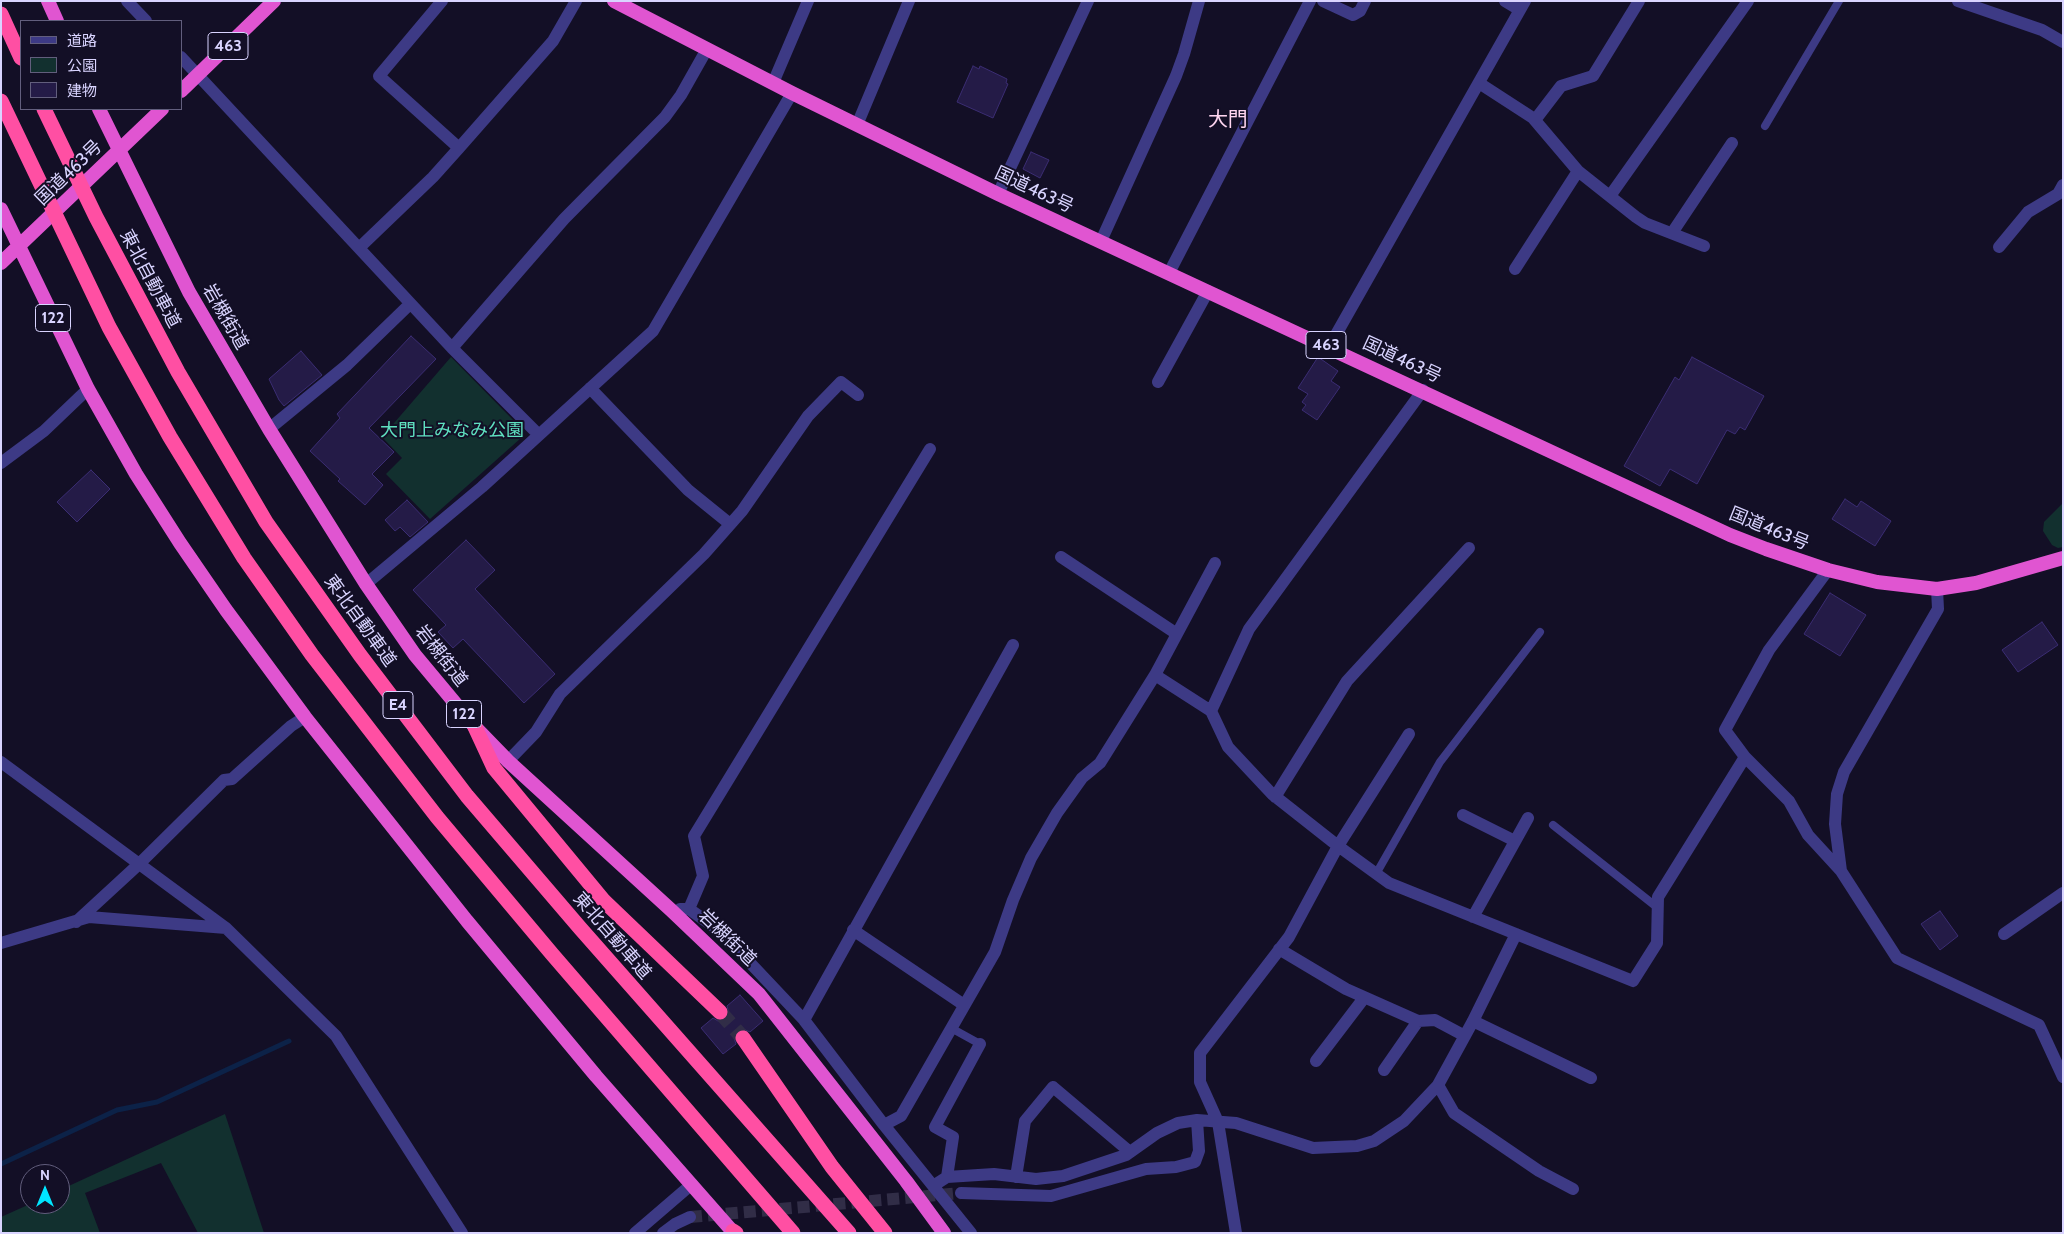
<!DOCTYPE html>
<meta charset="utf-8">
<style>
body{margin:0}
#map{position:relative;width:2064px;height:1234px;overflow:hidden;background:#130f26;font-family:Cabin,"Noto Sans JP",sans-serif}
canvas{display:block}
.frame{position:absolute;inset:0;border:2px solid #d9d4ff;pointer-events:none}
.legend{position:absolute;left:20px;top:20px;width:162px;height:90px;box-sizing:border-box;background:#130f26;border:1px solid #625e7d;margin:0;padding:6px 9px;list-style:none;font-size:15px;color:#d9d4ff}
.legend li{display:flex;align-items:center;gap:10px;height:25px}
.legend b{width:25px;border:1px solid #625e7d}
.north{position:absolute;left:20px;top:1164px;width:50px;height:50px;box-sizing:border-box;background:#130f26;border:1px solid #625e7d;border-radius:50%;rotate:0deg;font-size:14px;font-weight:700;line-height:20px;text-align:center;color:#d9d4ff}
.north::after{content:'';display:block;margin:auto;width:18px;height:22px;background:#00e5ff;clip-path:polygon(50% 0,100% 100%,50% 72%,0 100%)}
</style>
<div id="map">
<canvas width="2064" height="1234"></canvas>
<div class="frame"></div>
<ul class="legend">
<li><b style="height:6px;background:#3d3a85"></b>道路</li>
<li><b style="height:14px;background:#12302f"></b>公園</li>
<li><b style="height:14px;background:#241b47"></b>建物</li>
</ul>
<div class="north">N</div>
</div>
<script>
const g = document.querySelector('canvas').getContext('2d');
g.lineJoin = 'round';
function fillPath(path, color) {
  g.fillStyle = color;
  g.fill(path, 'evenodd');
}
function shape(rows) {
  const path = new Path2D();
  for (const r of rows) {
    path.moveTo(r[0], r[1]);
    for (let i = 2; i < r.length; i += 2) path.lineTo(r[i], r[i + 1]);
  }
  return path;
}
function strokePath(path, color, width, dash) {
  g.strokeStyle = color;
  g.lineWidth = width;
  g.lineCap = dash ? 'butt' : 'round';
  g.setLineDash(dash || []);
  g.stroke(path);
}
function drawText(font, color, halo, rows, align = 'center') {
  g.font = font + ' Cabin,"Noto Sans JP",sans-serif';
  g.lineWidth = 4;
  g.setLineDash([]);
  g.textBaseline = 'middle';
  g.strokeStyle = halo;
  g.fillStyle = color;
  for (const [text, x, y, turn = 0] of rows) {
    g.save();
    g.translate(x, y);
    g.rotate((+turn || 0) * Math.PI / 180);
    g.textAlign = isNaN(turn) ? turn : align;
    if (halo) g.strokeText(text, 0, 0);
    g.fillText(text, 0, 0);
    g.restore();
  }
}
fillPath(shape([
 [451,357,521,428,521,438,430,519,386,474,402,458,382,437],
 [2063,503,2063,547,2058,548,2052,545,2043,531,2044,522],
 [225,1114,264,1233,198,1233,161,1163,85,1193,100,1233,1,1233,1,1217,30,1204,60,1204,60,1190]
]), '#12302f');
strokePath(shape([
 [1,1164,117,1110,157,1102,289,1041]
]), '#0c2248', 5);
const building = shape([
 [973,66,979,69,980,66,1007,79,1006,83,1008,84,993,118,957,102,973,66],
 [1031,152,1049,160,1040,178,1023,169,1031,152],
 [411,336,436,359,369,428,394,452,372,474,383,485,365,505,338,481,340,479,310,451,340,418,337,414,411,336],
 [301,351,322,375,284,406,279,400,269,379,301,351],
 [1318,357,1338,371,1331,381,1340,387,1317,420,1302,410,1306,405,1302,402,1308,394,1298,388,1318,357],
 [1692,357,1764,396,1745,430,1740,427,1735,434,1727,430,1697,484,1670,469,1660,486,1624,466,1675,377,1679,380,1692,357],
 [91,470,110,489,77,522,57,502,91,470],
 [1845,499,1857,507,1861,501,1891,521,1875,546,1832,519,1845,499],
 [407,500,428,522,410,537,400,527,395,531,385,520,407,500],
 [466,540,495,570,475,589,555,674,524,703,463,639,453,648,438,632,446,625,413,590,466,540],
 [1830,593,1866,615,1840,656,1804,634,1830,593],
 [2042,622,2058,645,2018,672,2002,650,2042,622],
 [1940,911,1958,936,1940,950,1921,924,1940,911],
 [740,995,763,1021,750,1032,743,1029,737,1031,734,1038,736,1044,723,1054,701,1028,713,1018,718,1021,726,1019,729,1014,727,1006,740,995]
]);
fillPath(building, '#241b47');
strokePath(building, '#3b2d73', 1);
strokePath(shape([
 [690,1217,961,1193]
]), '#312d47', 12, [12, 6]);
strokePath(shape([
 [720,1012,743,1038]
]), '#312d47', 15, [15, 8]);
strokePath(shape([
 [1765,126,1839,1],
 [1553,825,1658,908],
 [1376,874,1440,762,1540,632],
 [951,1028,980,1044]
]), '#3d3a85', 8);
strokePath(shape([
 [127,1,146,21],
 [442,1,379,76,459,148],
 [1323,1,1353,15,1360,11,1365,1],
 [1505,1,1520,10],
 [1958,1,2042,30,2063,42],
 [181,57,452,348,564,219,665,117,681,95,707,49],
 [773,83,808,1],
 [1479,83,1533,118,1578,171,1636,217,1645,223,1704,246],
 [1535,120,1561,86,1593,76,1639,1],
 [857,125,909,1],
 [998,194,1088,1],
 [1610,196,1748,1],
 [1672,233,1732,143],
 [1101,241,1176,76,1184,54,1199,1],
 [1999,247,2028,212,2058,194,2063,185],
 [359,248,433,177,459,148,553,41,576,1],
 [1515,269,1578,171],
 [1169,273,1310,1],
 [1329,347,1525,1],
 [452,348,539,435],
 [1158,382,1208,291],
 [590,388,688,490,730,524],
 [1423,390,1249,629,1211,711,1228,747,1272,794,1338,846,1389,883,1633,981,1657,943,1658,897,1745,757],
 [269,429,347,365,410,304],
 [1,463,44,431,88,389],
 [1061,557,1177,634],
 [1828,570,1769,650,1725,730,1745,757,1789,801,1808,835,1841,871],
 [366,584,482,487,653,331,792,93],
 [1937,589,1938,609,1844,772,1837,794,1835,824,1841,871,1897,958,2039,1025,2063,1077],
 [1155,675,1211,711],
 [508,761,536,732,560,694,704,554,742,511,808,416,841,382,858,395],
 [1,762,226,928,336,1036,462,1233],
 [1275,797,1347,681,1469,548],
 [1463,815,1515,841],
 [680,909,689,909,720,931,804,1020,884,1125,971,1233],
 [689,909,703,876,694,836,930,449],
 [1473,917,1528,818],
 [76,922,139,864,224,780,232,779,291,726,305,717],
 [853,930,964,1005],
 [1,943,89,917,226,928],
 [1279,949,1346,989,1418,1021,1435,1020,1465,1036],
 [804,1020,1013,645],
 [1473,1021,1591,1078],
 [1316,1061,1364,998],
 [1384,1070,1418,1021],
 [1438,1085,1454,1113,1539,1171,1573,1189],
 [884,1125,901,1116,995,952,1013,900,1031,858,1057,813,1082,778,1100,763,1155,675,1215,563],
 [947,1177,953,1137,935,1127,980,1044],
 [1016,1177,1025,1121,1053,1087,1130,1152],
 [933,1186,947,1177,994,1174,1036,1179,1063,1176,1126,1155,1157,1133,1178,1123,1197,1120,1236,1123,1313,1148,1357,1146,1374,1141,1404,1121,1438,1085,1473,1021,1516,934],
 [961,1193,1051,1196,1146,1169,1176,1167,1195,1162,1199,1151,1197,1120],
 [635,1233,692,1184],
 [663,1233,675,1224,690,1217],
 [1236,1233,1218,1122,1200,1082,1200,1053,1289,937,1338,846,1409,734]
]), '#3d3a85', 12);
strokePath(shape([
 [2004,934,2063,893]
]), '#3d3a85', 12);
strokePath(shape([
 [48,1,57,21],
 [614,1,792,93,998,194,1730,535,1766,549,1828,570,1877,582,1937,589,1976,583,2063,558],
 [181,91,274,1],
 [99,109,189,292,269,429,366,584,415,655,475,727,508,761,671,910,759,994,906,1181,944,1233],
 [1,209,88,389,136,474,180,543,226,610,305,717,467,921,596,1076,734,1233],
 [1,263,162,109]
]), '#e055d1', 14);
strokePath(shape([
 [1,14,21,58],
 [1,101,109,327,170,437,244,558,312,655,437,817,552,954,793,1233],
 [44,109,96,217,178,372,266,522,360,655,467,796,580,928,849,1233],
 [475,727,494,768,604,901,720,1012],
 [743,1038,832,1167,885,1233],
 [733,1231,736,1233]
]), '#ff4fa3', 15);
for (const [x, y, w] of [
 [228,46,40],
 [53,318,35],
 [1326,345,40],
 [398,705,30],
 [464,714,35]
]) {
  const box = new Path2D();
  box.roundRect(x - w / 2, y - 13.5, w, 27, 4);
  g.fillStyle = '#130f26';
  g.fill(box);
  strokePath(box, '#d9d4ff', 1);
}
drawText('bold 16px', '#d9d4ff', null, [
 ["463",228,46],
 ["122",53,318],
 ["463",1326,345],
 ["E4",398,705],
 ["122",464,714]
]);
drawText('18px', '#d9d4ff', '#130f26', [
 ["国道463号",69,173,-44],
 ["国道463号",1034,190,25],
 ["東北自動車道",150,279,62],
 ["岩槻街道",225,317,60],
 ["国道463号",1402,360,25],
 ["国道463号",1769,529,22],
 ["東北自動車道",360,621,54],
 ["岩槻街道",441,656,52],
 ["東北自動車道",612,936,49],
 ["岩槻街道",727,938,44]
]);
drawText('18px', '#5fe0c0', '#130f26', [
 ["大門上みなみ公園",452,431]
]);
drawText('20px', '#ffd6f0', '#130f26', [
 ["大門",1228,120]
]);
</script>
